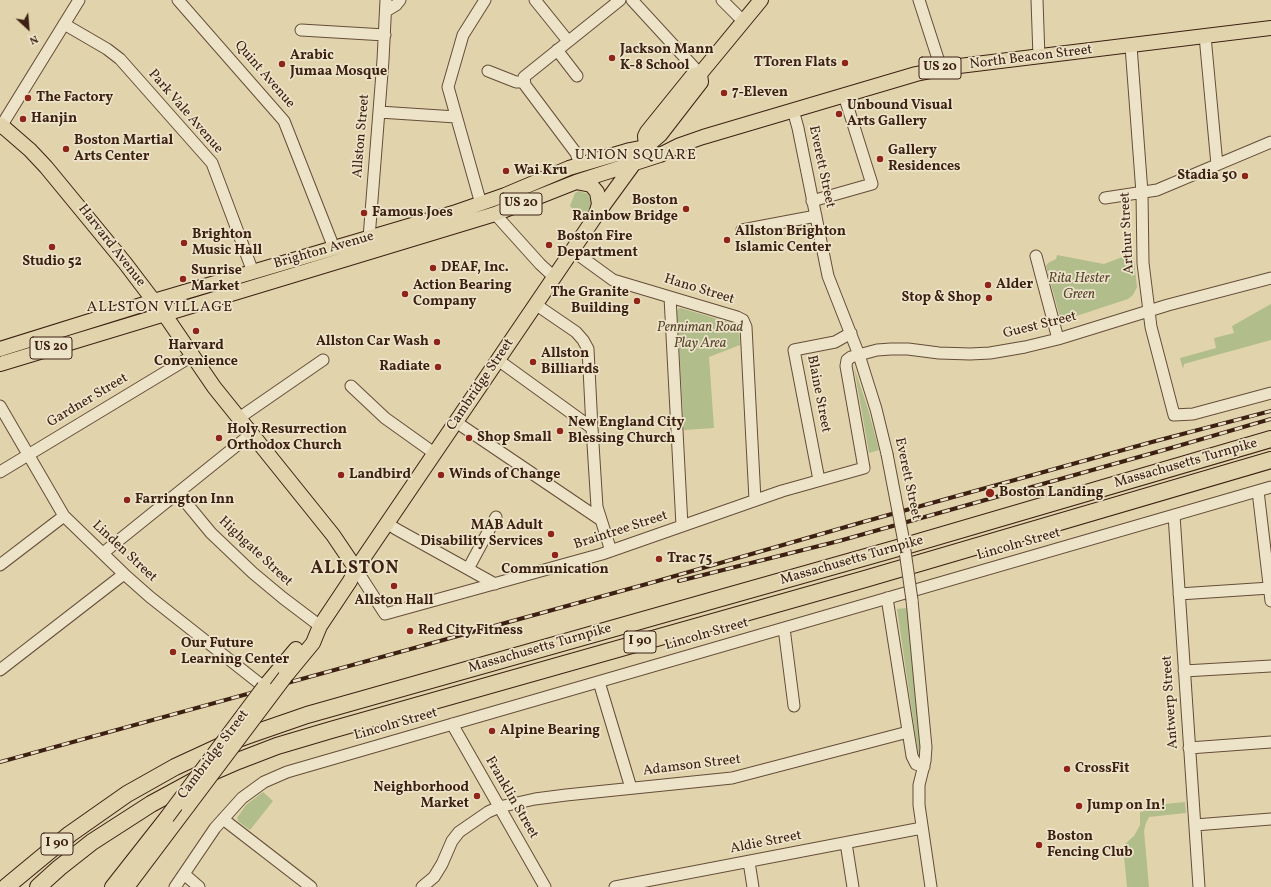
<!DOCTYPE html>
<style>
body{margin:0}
#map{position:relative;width:1271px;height:887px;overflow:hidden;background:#e1d4ac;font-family:Vollkorn,serif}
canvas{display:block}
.north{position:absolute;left:8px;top:8px;width:40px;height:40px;-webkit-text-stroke:3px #ece3c9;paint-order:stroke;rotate:154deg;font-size:11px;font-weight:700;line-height:16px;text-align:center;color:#3c2012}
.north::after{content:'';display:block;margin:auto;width:14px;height:18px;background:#3c2012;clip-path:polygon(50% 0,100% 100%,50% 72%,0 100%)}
</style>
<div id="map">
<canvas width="1271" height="887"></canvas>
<div class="north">N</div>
</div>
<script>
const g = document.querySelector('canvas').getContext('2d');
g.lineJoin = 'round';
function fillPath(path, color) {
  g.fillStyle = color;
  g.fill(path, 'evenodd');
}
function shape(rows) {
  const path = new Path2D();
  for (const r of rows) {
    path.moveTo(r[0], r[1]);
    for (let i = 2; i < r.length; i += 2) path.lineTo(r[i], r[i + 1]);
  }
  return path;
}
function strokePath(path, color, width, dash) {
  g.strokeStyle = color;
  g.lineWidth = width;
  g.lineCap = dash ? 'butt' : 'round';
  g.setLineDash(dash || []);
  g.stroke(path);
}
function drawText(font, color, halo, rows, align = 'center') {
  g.font = font + ' Vollkorn,serif';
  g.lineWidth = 3.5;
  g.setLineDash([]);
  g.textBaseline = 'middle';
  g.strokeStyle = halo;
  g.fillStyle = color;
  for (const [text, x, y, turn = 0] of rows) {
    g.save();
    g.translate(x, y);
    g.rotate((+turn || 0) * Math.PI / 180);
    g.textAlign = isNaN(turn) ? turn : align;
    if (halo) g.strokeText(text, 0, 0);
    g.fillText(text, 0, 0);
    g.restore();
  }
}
fillPath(shape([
 [579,191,588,194,591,201,590,210,583,220,570,206,575,193],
 [1133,253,1137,287,1133,295,1128,299,1061,321,1046,266,1048,263,1056,259,1057,255,1104,264],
 [1271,304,1271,340,1184,364,1183,369,1180,358,1216,348,1214,338,1234,333,1232,326],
 [681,308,734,324,738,327,739,331,740,345,709,357,714,428,684,430,677,312,678,309],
 [854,367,868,409,879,450,869,453],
 [907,608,921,753,918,753,897,609],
 [263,792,273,801,250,830,239,822,237,818,246,805],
 [1185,802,1186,813,1149,817,1146,823,1144,831,1149,887,1127,887,1124,856,1124,845,1134,836,1140,825,1140,812,1145,811,1145,806]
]), '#b1bd8b');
const minor = shape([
 [178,0,284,121,334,248],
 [535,0,568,41],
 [632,0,700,74],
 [722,0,743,21],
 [919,0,941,68],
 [1037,0,1039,57],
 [386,11,396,5,400,0],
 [64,24,107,49,120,59,212,163,253,272],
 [301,30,385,35],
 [1205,36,1217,165],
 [1131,46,1142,193,1143,263,1151,327,1174,415,1193,414,1271,393],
 [557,50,577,76],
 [488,71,516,82,524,82],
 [793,110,798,128,828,276,859,355,876,409,887,454],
 [379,112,456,117],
 [0,128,79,0],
 [580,164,576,153,525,85,524,77,620,0],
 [1105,198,1157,190,1271,142],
 [812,201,872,184,844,95],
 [481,204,448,87,463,35,485,0],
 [495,214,540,264,554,277],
 [742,230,816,216],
 [370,245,369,238,383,60,386,0],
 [573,251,613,280,737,317,743,320,746,327,755,500],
 [1036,256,1058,339],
 [670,297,682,526],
 [535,304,576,332,583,340,588,349,592,428],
 [498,360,592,428,597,507,611,551],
 [351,386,385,418,434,453],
 [0,406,64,516,124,574,150,597,264,687],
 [239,418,323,360],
 [456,422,601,520],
 [0,472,192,356],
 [819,480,794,350,835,342,851,333],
 [1258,491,1271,601],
 [178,493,211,533,253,573,283,598,320,626],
 [1174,515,1199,887],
 [387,523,396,529,495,584],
 [103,553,251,434],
 [0,565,64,516],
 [356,569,385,614,602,554,782,491,864,468,846,366,847,360,851,357,877,350,891,349,908,349,939,353,970,354,990,353,1025,347,1058,339,1168,305,1271,278],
 [468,569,496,517],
 [1179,594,1270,588],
 [887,598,912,756,916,764,924,767],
 [912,600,926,747,925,761,919,785,919,805,931,887],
 [784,628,794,706],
 [0,670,124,574],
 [1184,671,1271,666],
 [599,682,631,788],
 [452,724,545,887],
 [1189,748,1271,742],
 [223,819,311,887],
 [1195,825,1271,819],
 [846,843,853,887],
 [749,862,753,887],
 [184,874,199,887],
 [175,887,215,828,242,798,264,782,287,772,1271,487],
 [422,887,434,877,442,864,452,841,459,832,488,812,499,807,535,799,566,795,732,778,908,732],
 [615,887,922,828]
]);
const major = shape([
 [0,124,30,150,46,167,125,263,169,321,214,387,333,535,356,569],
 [646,147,645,136,647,132,693,75,700,74,761,0],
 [576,182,591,185,597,192,599,204,596,214],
 [0,349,154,301,453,213,505,195,569,168,630,150,650,146],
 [0,364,495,214,576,182,660,155,680,145,703,137,916,74,951,67,1271,28],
 [285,677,313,643,320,626,350,581,356,569,595,217,646,147,660,135,701,82,700,74],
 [264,687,296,649],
 [112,887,167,817],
 [127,887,188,806]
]);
const highway = shape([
 [6,887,70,834,127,794,175,767,227,743,252,734,307,715,912,544,1271,439],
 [38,887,59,868,92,842,151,804,199,778,238,761,277,746,331,730,865,579,1271,460]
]);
strokePath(minor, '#654d38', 13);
strokePath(major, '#3c2012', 16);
strokePath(highway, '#3c2012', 18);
strokePath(minor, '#ece3c9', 11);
strokePath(major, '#e1d4ac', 14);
strokePath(highway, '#e1d4ac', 16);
const rail = shape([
 [679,581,839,541,1171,448,1271,419],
 [0,762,654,582,863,522,1152,442,1271,411]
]);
strokePath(rail, '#3c2012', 4);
strokePath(rail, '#ece3c9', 2.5, [8]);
const minorBridge = shape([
 [887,454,903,537,912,600]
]);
const majorBridge = shape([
 [188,806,285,677],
 [167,817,264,687]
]);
strokePath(minorBridge, '#654d38', 13, []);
strokePath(majorBridge, '#3c2012', 16, []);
strokePath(minorBridge, '#ece3c9', 11);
strokePath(majorBridge, '#e1d4ac', 14);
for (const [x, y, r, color] of [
 [612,58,4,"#8f2418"],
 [845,63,4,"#8f2418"],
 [282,64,4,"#8f2418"],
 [724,93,4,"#8f2418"],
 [28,98,4,"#8f2418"],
 [839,114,4,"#8f2418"],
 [23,119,4,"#8f2418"],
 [66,149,4,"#8f2418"],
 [880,159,4,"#8f2418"],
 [506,171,4,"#8f2418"],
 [1245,176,4,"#8f2418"],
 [686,209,4,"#8f2418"],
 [364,213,4,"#8f2418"],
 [727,240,4,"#8f2418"],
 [184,243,4,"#8f2418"],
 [549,245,4,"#8f2418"],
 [52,247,4,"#8f2418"],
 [433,268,4,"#8f2418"],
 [183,279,4,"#8f2418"],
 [988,285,4,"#8f2418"],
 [405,294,4,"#8f2418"],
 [989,298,4,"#8f2418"],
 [637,301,4,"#8f2418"],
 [196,331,4,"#8f2418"],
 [437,342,4,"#8f2418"],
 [533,362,4,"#8f2418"],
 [438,367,4,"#8f2418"],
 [560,431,4,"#8f2418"],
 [219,438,4,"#8f2418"],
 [469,438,4,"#8f2418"],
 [341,475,4,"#8f2418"],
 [441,475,4,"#8f2418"],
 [990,493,5,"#8f2418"],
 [127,500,4,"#8f2418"],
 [551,534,4,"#8f2418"],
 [555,555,4,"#8f2418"],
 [659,559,4,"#8f2418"],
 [394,586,4,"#8f2418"],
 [410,631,4,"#8f2418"],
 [173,652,4,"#8f2418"],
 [492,731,4,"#8f2418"],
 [1067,769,4,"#8f2418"],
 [477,796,4,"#8f2418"],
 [1079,806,4,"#8f2418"],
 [1039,845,4,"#8f2418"]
]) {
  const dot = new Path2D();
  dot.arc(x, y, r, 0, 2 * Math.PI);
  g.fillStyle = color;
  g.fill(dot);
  strokePath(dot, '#ece3c9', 1.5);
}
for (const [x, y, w] of [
 [940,68,42],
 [521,204,42],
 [51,348,42],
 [640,642,32],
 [57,844,32]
]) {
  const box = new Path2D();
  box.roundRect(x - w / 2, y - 11, w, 22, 3);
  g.fillStyle = '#ece3c9';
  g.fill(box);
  strokePath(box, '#3c2012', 1);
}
drawText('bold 13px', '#3c2012', null, [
 ["US 20",940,68],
 ["US 20",521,204],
 ["US 20",51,348],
 ["I 90",640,642],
 ["I 90",57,844]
]);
drawText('bold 14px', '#3c2012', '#ece3c9', [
 ["Jackson Mann",620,50],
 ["K-8 School",620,66],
 ["Arabic",290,56],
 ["Jumaa Mosque",290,72],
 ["TToren Flats",837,63,"right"],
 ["7-Eleven",732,93],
 ["The Factory",36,98],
 ["Unbound Visual",847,106],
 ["Arts Gallery",847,122],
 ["Hanjin",31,119],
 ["Boston Martial",74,141],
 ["Arts Center",74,157],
 ["Gallery",888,151],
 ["Residences",888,167],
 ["Wai Kru",514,171],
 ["Stadia 50",1237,176,"right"],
 ["Boston",678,201,"right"],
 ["Rainbow Bridge",678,217,"right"],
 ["Famous Joes",372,213],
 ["Allston Brighton",735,232],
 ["Islamic Center",735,248],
 ["Brighton",192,235],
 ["Music Hall",192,251],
 ["Boston Fire",557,237],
 ["Department",557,253],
 ["Studio 52",52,262,"center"],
 ["DEAF, Inc.",441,268],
 ["Sunrise",191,271],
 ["Market",191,287],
 ["Alder",996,285],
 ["Action Bearing",413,286],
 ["Company",413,302],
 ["The Granite",629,293,"right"],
 ["Building",629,309,"right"],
 ["Stop & Shop",981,298,"right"],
 ["Allston Car Wash",429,342,"right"],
 ["Harvard",196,346,"center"],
 ["Convenience",196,362,"center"],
 ["Allston",541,354],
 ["Billiards",541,370],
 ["Radiate",430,367,"right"],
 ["New England City",568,423],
 ["Blessing Church",568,439],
 ["Holy Resurrection",227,430],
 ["Orthodox Church",227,446],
 ["Shop Small",477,438],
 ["Landbird",349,475],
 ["Winds of Change",449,475],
 ["Boston Landing",999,493],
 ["Farrington Inn",135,500],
 ["MAB Adult",543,526,"right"],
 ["Disability Services",543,542,"right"],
 ["Trac 75",667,559],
 ["Communication",555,570,"center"],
 ["Allston Hall",394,601,"center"],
 ["Red City Fitness",418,631],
 ["Our Future",181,644],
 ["Learning Center",181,660],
 ["Alpine Bearing",500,731],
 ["CrossFit",1075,769],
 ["Neighborhood",469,788,"right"],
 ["Market",469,804,"right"],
 ["Jump on In!",1087,806],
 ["Boston",1047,837],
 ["Fencing Club",1047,853]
], 'left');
drawText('14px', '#3c2012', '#ece3c9', [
 ["North Beacon Street",1031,58,-7],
 ["Quint Avenue",264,75,49],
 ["Park Vale Avenue",185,112,49],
 ["Allston Street",362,136,-85],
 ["Everett Street",821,167,78],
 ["Arthur Street",1128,233,-93],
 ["Harvard Avenue",111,246,52],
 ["Brighton Avenue",324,251,-16],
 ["Hano Street",699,290,17],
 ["Guest Street",1040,326,-14],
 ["Cambridge Street",481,385,-56],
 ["Blaine Street",818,394,79],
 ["Gardner Street",88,401,-31],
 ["Massachusetts Turnpike",1186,464,-16],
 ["Everett Street",907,479,78],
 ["Braintree Street",621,531,-18],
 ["Lincoln Street",1019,545,-16],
 ["Linden Street",124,552,43],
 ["Highgate Street",255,552,43],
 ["Massachusetts Turnpike",852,561,-16],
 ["Lincoln Street",707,635,-16],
 ["Massachusetts Turnpike",540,649,-16],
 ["Antwerp Street",1171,702,-94],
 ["Lincoln Street",396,725,-16],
 ["Cambridge Street",214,755,-53],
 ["Adamson Street",692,766,-7],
 ["Franklin Street",511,798,60],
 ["Aldie Street",766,843,-11]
]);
drawText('italic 14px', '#594730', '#ece3c9', [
 ["Rita Hester",1079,279],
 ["Green",1079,295],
 ["Penniman Road",700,328],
 ["Play Area",700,344]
]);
g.letterSpacing = '1px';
drawText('15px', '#3c2012', '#ece3c9', [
 ["UNION SQUARE",636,156],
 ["ALLSTON VILLAGE",160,308]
]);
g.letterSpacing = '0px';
g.letterSpacing = '1px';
drawText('bold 18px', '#3c2012', '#ece3c9', [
 ["ALLSTON",355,570]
]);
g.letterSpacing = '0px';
</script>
